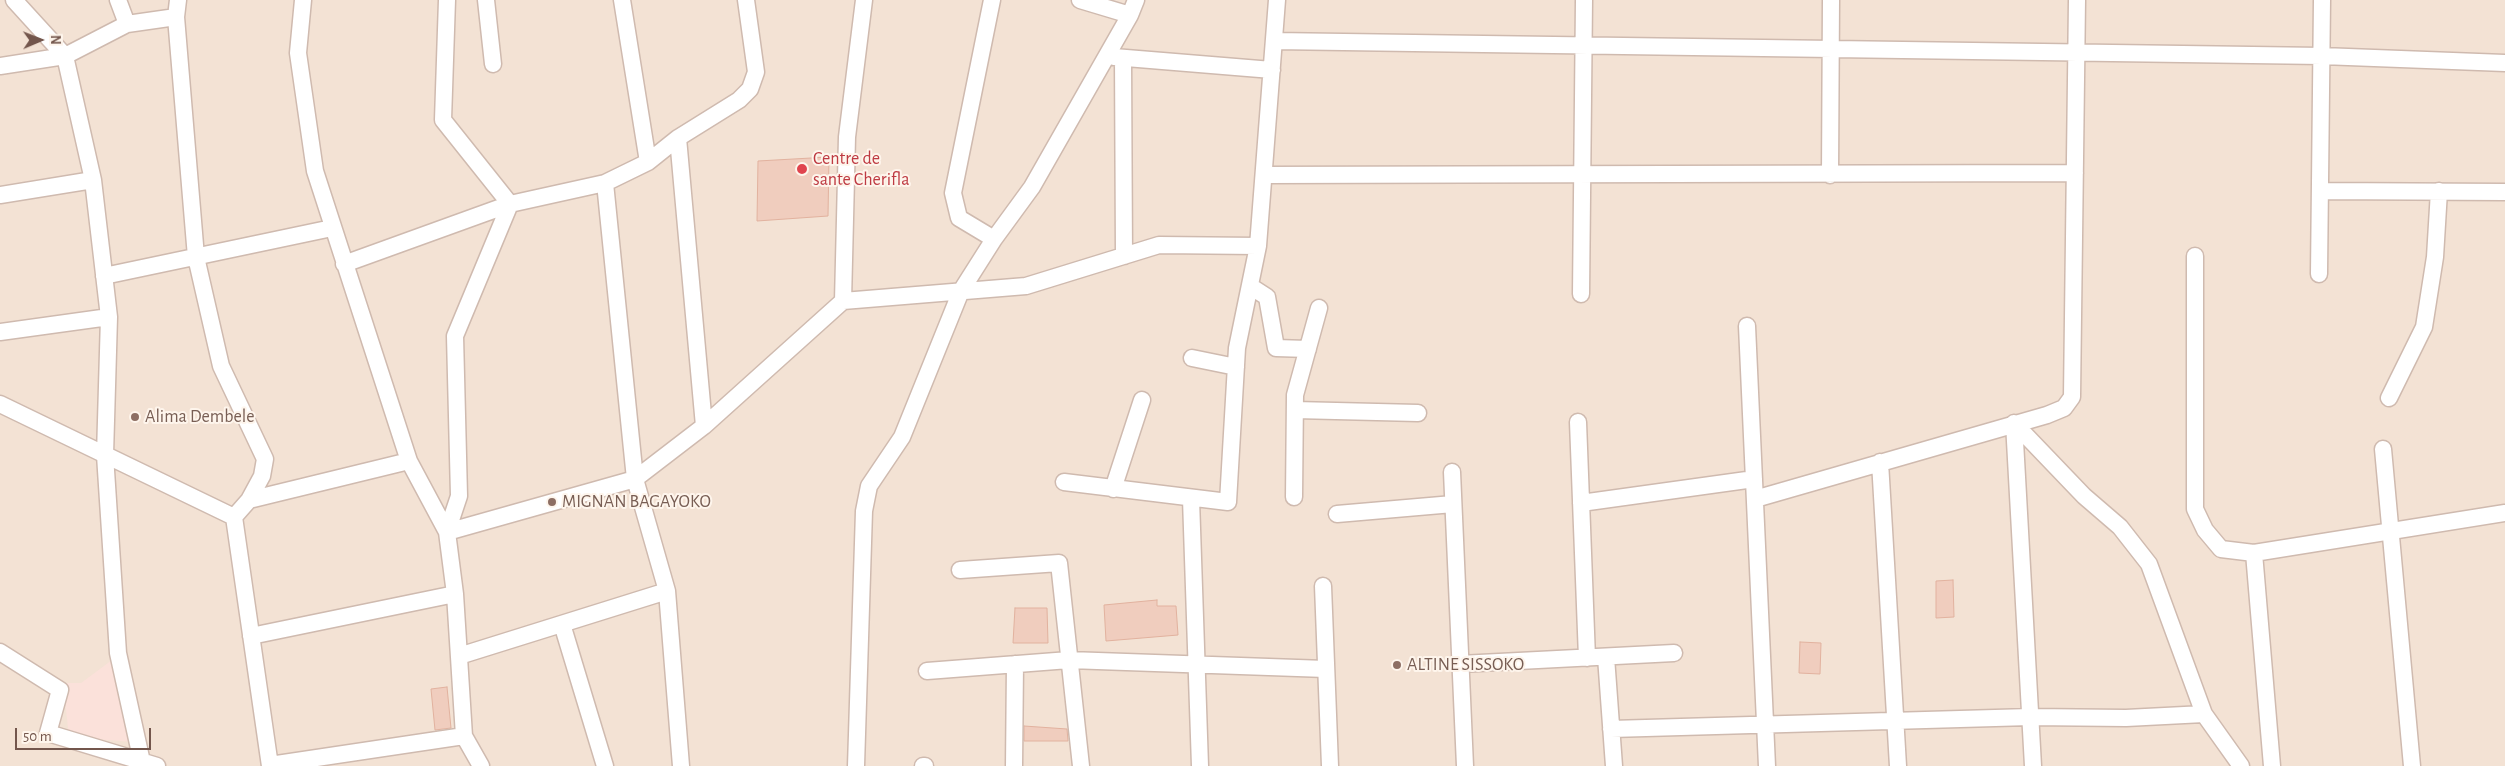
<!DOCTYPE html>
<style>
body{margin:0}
#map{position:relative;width:2505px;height:766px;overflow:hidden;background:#fbf1e6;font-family:"Alegreya Sans",sans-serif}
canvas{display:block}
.north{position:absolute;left:15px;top:15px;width:50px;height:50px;-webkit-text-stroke:4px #fef5ec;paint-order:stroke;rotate:89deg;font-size:14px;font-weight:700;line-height:20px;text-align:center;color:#73564c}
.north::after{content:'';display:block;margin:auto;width:18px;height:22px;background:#73564c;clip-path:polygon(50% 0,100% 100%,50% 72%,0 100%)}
.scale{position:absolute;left:15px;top:728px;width:136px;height:22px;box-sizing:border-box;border:2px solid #73564c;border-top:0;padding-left:6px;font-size:15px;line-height:18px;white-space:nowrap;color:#73564c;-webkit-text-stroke:4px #fef5ec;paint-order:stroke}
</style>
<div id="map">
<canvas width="2505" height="766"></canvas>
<div class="north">N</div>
<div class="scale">50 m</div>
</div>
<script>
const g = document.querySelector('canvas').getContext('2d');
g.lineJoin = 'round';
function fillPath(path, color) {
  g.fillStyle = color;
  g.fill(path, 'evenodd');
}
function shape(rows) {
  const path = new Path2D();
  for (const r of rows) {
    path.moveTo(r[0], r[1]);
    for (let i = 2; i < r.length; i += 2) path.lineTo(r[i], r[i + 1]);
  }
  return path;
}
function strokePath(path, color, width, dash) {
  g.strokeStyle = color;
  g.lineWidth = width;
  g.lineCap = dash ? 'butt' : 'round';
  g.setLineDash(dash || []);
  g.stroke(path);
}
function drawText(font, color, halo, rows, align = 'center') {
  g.font = font + ' "Alegreya Sans",sans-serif';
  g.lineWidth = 4;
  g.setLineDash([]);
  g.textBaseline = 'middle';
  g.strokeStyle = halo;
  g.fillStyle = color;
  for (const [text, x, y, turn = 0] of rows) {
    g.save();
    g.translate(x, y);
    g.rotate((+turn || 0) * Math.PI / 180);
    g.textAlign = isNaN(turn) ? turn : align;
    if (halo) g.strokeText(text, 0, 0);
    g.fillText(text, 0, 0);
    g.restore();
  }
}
fillPath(shape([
 [0,0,2505,0,2505,766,0,766]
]), '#f3e2d4');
fillPath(shape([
 [112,660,133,742,69,737,63,683,81,683]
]), '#fbe1da');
const building = shape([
 [829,157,828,216,757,221,758,161,829,157],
 [1953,580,1954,617,1936,618,1936,581,1953,580],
 [1157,600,1157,606,1176,606,1178,635,1106,641,1104,605,1157,600],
 [1015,608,1047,608,1048,643,1013,643,1015,608],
 [1800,642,1821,643,1820,674,1799,673,1800,642],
 [447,687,451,728,435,730,431,689,447,687],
 [1024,726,1067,729,1068,741,1024,741,1024,726]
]);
fillPath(building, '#f0cdbe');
strokePath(building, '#e2b29f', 1);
const street = shape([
 [14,0,65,56,127,24],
 [118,0,127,24,176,17],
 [178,0,176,17,196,257,221,366,265,459,262,476,249,500,234,517,270,766],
 [303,0,298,53,315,171,409,461,447,532,455,594,464,736,481,766],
 [447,0,443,120,510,204,455,336,459,496,447,532],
 [486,0,493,64],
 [622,0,648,162],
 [992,0,953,193,959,218,994,239],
 [1080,0,1130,15,1136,0],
 [1274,41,2322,56,2505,63],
 [1114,57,1272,70],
 [1123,58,1124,256],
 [0,66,65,56,93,180,109,317,105,455,118,653,142,762],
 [678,138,704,426],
 [1264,175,2075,173],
 [1830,175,1831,0],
 [605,183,635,479,667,591,681,766],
 [2320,191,2505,192],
 [0,195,93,180],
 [2195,256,2195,509,2205,530,2221,549,2254,553,2505,513],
 [344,264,510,204,605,183,648,162,678,138,739,100,750,89,756,72,746,0],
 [2319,274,2322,0],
 [104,276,332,228],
 [1250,286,1267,297,1276,348,1308,349],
 [1581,294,1584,0],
 [843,301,847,137,864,0],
 [1747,326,1767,766],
 [0,332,109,317],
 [1192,358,1236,367],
 [2389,398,2424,327,2435,257,2439,191],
 [0,404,234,517],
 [1295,410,1418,413],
 [1578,422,1587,658],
 [2014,423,2084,496,2120,527,2149,564,2204,714,2241,766],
 [2014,423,2033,766],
 [2383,449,2412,766],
 [1880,462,1898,766],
 [1452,472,1465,766],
 [1064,482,1228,502,1237,348,1258,246,1277,0],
 [1113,489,1142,400],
 [1294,497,1295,395,1319,308],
 [1191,499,1200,766],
 [1755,499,2047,415,2064,408,2072,397,2077,0],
 [249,500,409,461],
 [1581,503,1754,479],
 [1337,514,1453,504],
 [447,532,635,479,704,426,843,301,1026,286,1159,245,1258,246],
 [2254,553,2272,766],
 [960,570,1059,563,1081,766],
 [1323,586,1330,766],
 [562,624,605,766],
 [251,636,455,594],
 [0,652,60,690,48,733,157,766],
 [459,656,667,591],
 [1606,657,1614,766],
 [1460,664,1674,653],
 [927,671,1069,660,1326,669],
 [1611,729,2030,717,2126,718,2204,714],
 [270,765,464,736],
 [856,766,864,511,869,486,902,437,961,291,994,239,1032,187,1130,15],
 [923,766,925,766],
 [1014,766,1015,664]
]);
strokePath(street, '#cfbaaf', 19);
strokePath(street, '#fff', 16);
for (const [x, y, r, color] of [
 [802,169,6,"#e0444e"],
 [135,417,5,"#8d6e63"],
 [552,502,5,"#8d6e63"],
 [1397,665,5,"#8d6e63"]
]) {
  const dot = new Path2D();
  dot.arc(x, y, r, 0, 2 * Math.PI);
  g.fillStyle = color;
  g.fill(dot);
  strokePath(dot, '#fef5ec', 2);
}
drawText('18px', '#be3a42', '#fef5ec', [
 ["Centre de",813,159],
 ["sante Cherifla",813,180]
], 'left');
drawText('18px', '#785e54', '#fef5ec', [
 ["Alima Dembele",145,417],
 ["MIGNAN BAGAYOKO",562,502],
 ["ALTINE SISSOKO",1407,665]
], 'left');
</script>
